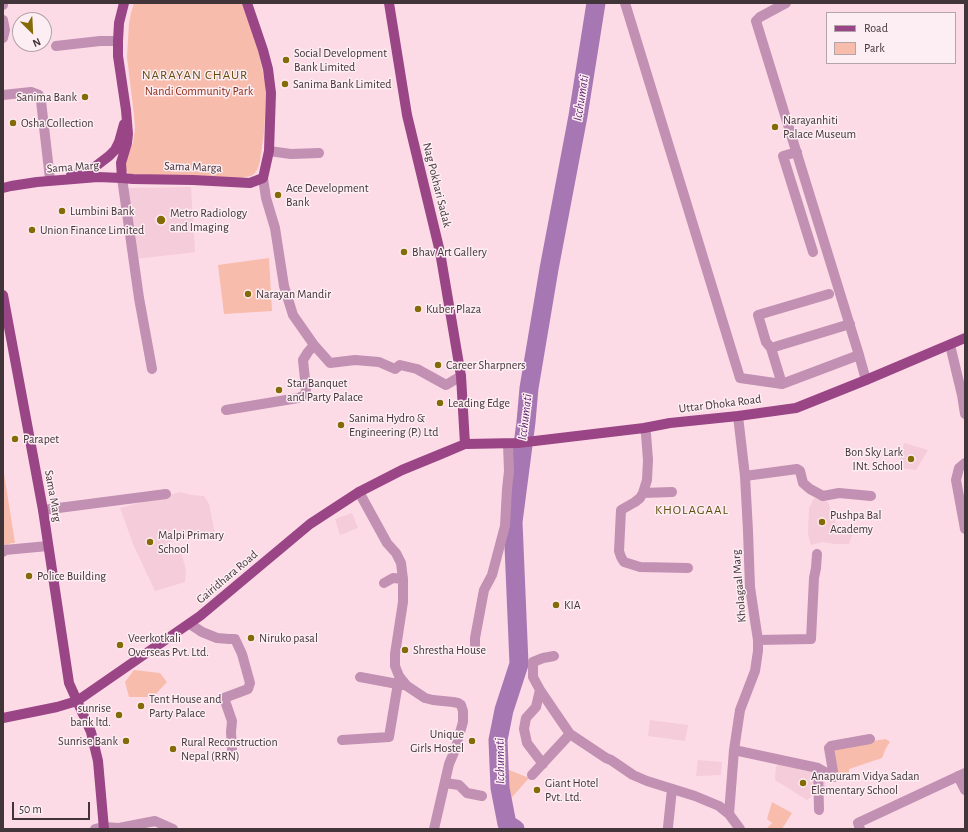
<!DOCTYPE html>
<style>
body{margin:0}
#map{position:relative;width:968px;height:832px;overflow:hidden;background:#fddbe6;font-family:"Alegreya Sans",sans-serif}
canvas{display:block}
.frame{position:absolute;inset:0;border:4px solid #423539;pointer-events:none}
.legend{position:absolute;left:826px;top:12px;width:130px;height:52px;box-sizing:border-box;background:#fdeef3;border:1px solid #b2a4a9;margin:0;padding:5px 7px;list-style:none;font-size:12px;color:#423539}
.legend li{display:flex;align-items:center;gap:8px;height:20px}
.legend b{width:20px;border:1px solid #b2a4a9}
.north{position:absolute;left:12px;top:12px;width:40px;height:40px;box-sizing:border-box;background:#fdeef3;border:1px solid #b2a4a9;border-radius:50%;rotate:156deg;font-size:11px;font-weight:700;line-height:16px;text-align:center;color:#423539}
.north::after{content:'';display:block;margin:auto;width:14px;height:18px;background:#846b07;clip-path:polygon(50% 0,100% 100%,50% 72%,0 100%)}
.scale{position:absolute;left:12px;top:802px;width:78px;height:18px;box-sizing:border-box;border:2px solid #423539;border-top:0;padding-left:5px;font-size:12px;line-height:14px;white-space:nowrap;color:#423539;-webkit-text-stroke:3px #fdeef3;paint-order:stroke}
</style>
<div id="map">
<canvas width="968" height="832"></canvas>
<div class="frame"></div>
<ul class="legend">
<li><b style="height:5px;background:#9a4586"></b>Road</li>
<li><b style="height:11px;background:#f8bcac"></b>Park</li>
</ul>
<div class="north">N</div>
<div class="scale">50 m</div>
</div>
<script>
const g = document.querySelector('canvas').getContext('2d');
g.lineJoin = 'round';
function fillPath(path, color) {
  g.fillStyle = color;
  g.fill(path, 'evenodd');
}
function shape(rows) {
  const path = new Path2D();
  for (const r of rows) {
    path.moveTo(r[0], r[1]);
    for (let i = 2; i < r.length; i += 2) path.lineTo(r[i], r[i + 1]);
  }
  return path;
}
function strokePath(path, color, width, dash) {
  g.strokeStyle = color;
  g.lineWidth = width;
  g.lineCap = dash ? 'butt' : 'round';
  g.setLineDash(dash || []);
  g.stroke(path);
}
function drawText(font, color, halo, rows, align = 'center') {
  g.font = font + ' "Alegreya Sans",sans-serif';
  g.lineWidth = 3;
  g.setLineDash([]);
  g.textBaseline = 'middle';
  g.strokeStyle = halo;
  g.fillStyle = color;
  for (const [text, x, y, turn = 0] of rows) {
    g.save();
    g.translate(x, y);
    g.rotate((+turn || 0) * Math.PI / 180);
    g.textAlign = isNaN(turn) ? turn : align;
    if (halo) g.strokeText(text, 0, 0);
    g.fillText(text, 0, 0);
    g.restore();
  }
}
fillPath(shape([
 [191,187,195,252,196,252,135,259,124,188],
 [904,443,928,450,916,470,898,468],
 [180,492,192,495,204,496,209,504,215,534,202,540,200,536,189,537,166,543,169,552,181,552,186,570,185,582,155,591,133,544,120,508],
 [814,498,828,502,840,534,854,530,849,544,835,544,823,542,811,545,808,534,809,508],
 [352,513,358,528,340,535,335,519],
 [650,720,688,725,685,741,648,736],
 [698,760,722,762,721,775,696,776],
 [779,761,823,769,826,787,807,800,775,780,776,767]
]), '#f5ccd9');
fillPath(shape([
 [134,3,242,3,257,45,265,82,266,95,264,132,260,161,258,168,255,173,251,176,239,178,131,174,128,173,126,171,125,159,133,143,135,128,134,115,127,57,129,23,131,13],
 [269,258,272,311,224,314,218,265],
 [3,467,15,543,11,543,3,548],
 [134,670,160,673,167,682,153,697,129,697,125,682],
 [886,739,890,742,886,748,882,758,849,769,849,774,836,776,833,747],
 [502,767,529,778,506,804],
 [772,802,792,813,782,829,766,829,772,823,767,819]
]), '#f8bcac');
strokePath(shape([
 [515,829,507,824,500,788,498,740,504,710,519,664,513,522,526,422,529,388,549,269,578,116,596,3]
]), '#a777b4', 19);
strokePath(shape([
 [625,3,740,378,782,384,859,355],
 [786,3,760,17,756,21,859,355,866,380],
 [3,5,3,3],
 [3,20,5,30,3,38],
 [56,46,100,41,118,41],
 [3,95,31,92,39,95,41,101,50,179],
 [269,151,291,154,319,153],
 [797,152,783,156,813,252],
 [122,178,139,298,152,369],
 [263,178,266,198,275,228,284,286,293,315,314,345,330,363,355,360,379,362,395,369,400,365,417,369,446,385,461,376],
 [950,345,962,395,965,414],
 [771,348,766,342,758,315,829,294],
 [782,384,771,348,850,324],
 [226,410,298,398,305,395,306,389,303,360,308,352,314,345],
 [738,416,745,476,748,531,750,587,754,614,758,640,758,651,755,671,740,710,734,750,729,814,740,829],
 [644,428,646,434,648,460,647,480,643,493,640,498,635,502,621,510,619,551,621,557,624,562,640,567,688,568],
 [965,463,959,468,956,480,965,529],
 [745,476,797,469,800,471,803,483,810,489,823,496,839,493,871,496],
 [359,492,387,543,396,553,401,563,403,579,403,602,395,654,395,666,399,676,407,686,425,698,433,700,453,702,458,703,461,705,463,711,463,722,455,750,449,764,434,829],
 [643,493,672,492],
 [43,510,166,494],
 [3,552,5,550,48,546],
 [384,583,393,578,403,579],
 [190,624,202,632,217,638,229,639,235,639,242,654,250,683,248,689,224,698,232,721,231,732,232,749],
 [758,640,811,639,814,578,816,568,817,554],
 [475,645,475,638,484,590,492,575,505,526,507,489,509,471,508,444],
 [554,656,543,658,533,662,533,677,540,690,559,718,570,734,606,758,611,760,633,775,647,781,695,796,719,806,729,814],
 [360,677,403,685],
 [540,690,536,707,526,718,524,729,527,743,543,764],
 [342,740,389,737,398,683],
 [734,750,818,768,834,777,829,748,831,746,870,739],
 [818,768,819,810],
 [532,775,570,734],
 [958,776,965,790],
 [445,783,459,785,467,793,482,796],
 [668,827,672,789],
 [95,829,103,827,119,828,155,821,173,829],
 [860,829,858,823,860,822,965,773]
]), '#c190b2', 10);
strokePath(shape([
 [389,3,407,115,440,252,461,376,465,444],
 [71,175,84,171,96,166,109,156,115,150,119,142,124,124],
 [122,178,121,163,127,143,128,134,126,110,118,56,118,41,119,23,124,3],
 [3,188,11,186,37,182,98,177,122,178,133,179,193,180,250,183,263,178,269,151,271,93,268,69,263,50,247,3],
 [3,295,43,510,69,683,91,732,98,761,104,829],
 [3,718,57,707,77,701,200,616,310,524,359,492,402,470,441,454,465,444,518,443,644,428,670,423,738,416,796,408,866,380,965,338]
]), '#9a4586', 10);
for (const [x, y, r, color] of [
 [286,60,4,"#846b07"],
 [285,84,4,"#846b07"],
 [85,97,4,"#846b07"],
 [13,123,4,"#846b07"],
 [775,127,4,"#846b07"],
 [278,195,4,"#846b07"],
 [62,211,4,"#846b07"],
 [161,220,5,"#846b07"],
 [32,230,4,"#846b07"],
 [404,252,4,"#846b07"],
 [248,294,4,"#846b07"],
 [418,309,4,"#846b07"],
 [438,365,4,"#846b07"],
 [279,390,4,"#846b07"],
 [440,403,4,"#846b07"],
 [341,425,4,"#846b07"],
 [15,439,4,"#846b07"],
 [911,459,4,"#846b07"],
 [822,522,4,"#846b07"],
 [150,542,4,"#846b07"],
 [29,576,4,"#846b07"],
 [556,605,4,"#846b07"],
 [251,638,4,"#846b07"],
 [120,645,4,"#846b07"],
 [405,650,4,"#846b07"],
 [141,706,4,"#846b07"],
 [119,715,4,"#846b07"],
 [126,741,4,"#846b07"],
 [472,741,4,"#846b07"],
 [173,749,4,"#846b07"],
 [803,783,4,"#846b07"],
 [537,790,4,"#846b07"]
]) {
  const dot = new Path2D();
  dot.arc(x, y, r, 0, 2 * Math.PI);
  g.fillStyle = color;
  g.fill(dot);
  strokePath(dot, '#fdeef3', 1.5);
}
drawText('12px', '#423539', '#fdeef3', [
 ["Social Development",294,53],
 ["Bank Limited",294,67],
 ["Sanima Bank Limited",293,84],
 ["Sanima Bank",77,97,"right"],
 ["Narayanhiti",783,120],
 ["Palace Museum",783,134],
 ["Osha Collection",21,123],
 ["Ace Development",286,188],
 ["Bank",286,202],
 ["Lumbini Bank",70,211],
 ["Metro Radiology",170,213],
 ["and Imaging",170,227],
 ["Union Finance Limited",40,230],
 ["Bhav Art Gallery",412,252],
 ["Narayan Mandir",256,294],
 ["Kuber Plaza",426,309],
 ["Career Sharpners",446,365],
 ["Star Banquet",287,383],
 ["and Party Palace",287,397],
 ["Leading Edge",448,403],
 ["Sanima Hydro &",349,418],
 ["Engineering (P.) Ltd",349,432],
 ["Parapet",23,439],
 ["Bon Sky Lark",903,452,"right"],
 ["INt. School",903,466,"right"],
 ["Pushpa Bal",830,515],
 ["Academy",830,529],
 ["Malpi Primary",158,535],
 ["School",158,549],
 ["Police Building",37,576],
 ["KIA",564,605],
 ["Veerkotkali",128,638],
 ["Overseas Pvt. Ltd.",128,652],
 ["Niruko pasal",259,638],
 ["Shrestha House",413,650],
 ["Tent House and",149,699],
 ["Party Palace",149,713],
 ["sunrise",111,708,"right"],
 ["bank ltd.",111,722,"right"],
 ["Unique",464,734,"right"],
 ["Girls Hostel",464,748,"right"],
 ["Sunrise Bank",118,741,"right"],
 ["Rural Reconstruction",181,742],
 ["Nepal (RRN)",181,756],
 ["Anapuram Vidya Sadan",811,776],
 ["Elementary School",811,790],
 ["Giant Hotel",545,783],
 ["Pvt. Ltd.",545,797]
], 'left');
drawText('12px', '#8c2d14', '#fdeef3', [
 ["Nandi Community Park",199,91]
]);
drawText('12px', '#423539', '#fdeef3', [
 ["Sama Marg",73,167,-4],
 ["Sama Marga",193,167,2],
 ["Nag Pokhari Sadak",437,185,76],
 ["Uttar Dhoka Road",720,404,-7],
 ["Sama Marg",53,496,80],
 ["Gairidhara Road",227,577,-40],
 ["Kholagaal Marg",739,586,-95]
]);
g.letterSpacing = '1px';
drawText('13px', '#5f4e10', '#fdeef3', [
 ["NARAYAN CHAUR",195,75],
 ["KHOLAGAAL",692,510]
]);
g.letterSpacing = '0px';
drawText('italic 13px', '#5a1f6a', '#fdeef3', [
 ["Icchumati",581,98,-81],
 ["Icchumati",525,417,-83],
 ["Icchumati",500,761,-91]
]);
</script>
